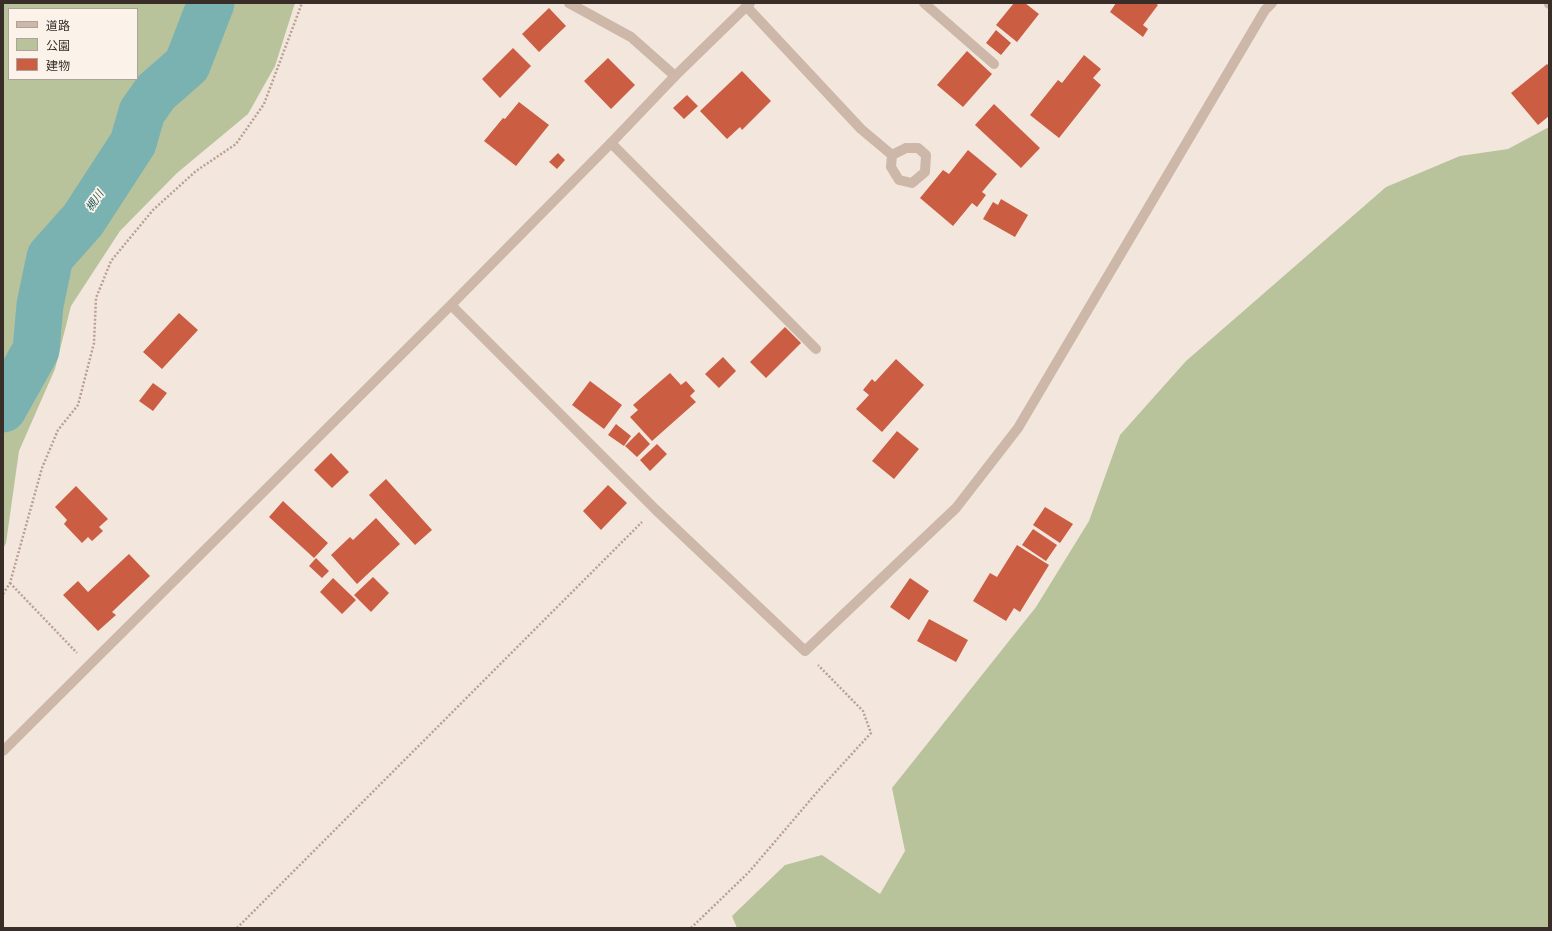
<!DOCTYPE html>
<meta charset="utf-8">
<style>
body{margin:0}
#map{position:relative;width:1552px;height:931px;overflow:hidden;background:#f3e7dd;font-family:"Work Sans","Noto Sans JP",sans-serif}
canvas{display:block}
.frame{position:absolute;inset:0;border:4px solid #392d28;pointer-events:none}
.legend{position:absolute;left:8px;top:8px;width:130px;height:72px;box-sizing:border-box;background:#fbf2ea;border:1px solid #ada39c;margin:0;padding:5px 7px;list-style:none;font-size:12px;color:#392d28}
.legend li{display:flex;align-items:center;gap:8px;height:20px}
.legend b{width:20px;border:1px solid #ada39c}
</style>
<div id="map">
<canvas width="1552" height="931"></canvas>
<div class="frame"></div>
<ul class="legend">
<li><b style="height:5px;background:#ccb7a8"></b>道路</li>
<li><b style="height:11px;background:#b8c39c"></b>公園</li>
<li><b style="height:11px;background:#cb5d43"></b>建物</li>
</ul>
</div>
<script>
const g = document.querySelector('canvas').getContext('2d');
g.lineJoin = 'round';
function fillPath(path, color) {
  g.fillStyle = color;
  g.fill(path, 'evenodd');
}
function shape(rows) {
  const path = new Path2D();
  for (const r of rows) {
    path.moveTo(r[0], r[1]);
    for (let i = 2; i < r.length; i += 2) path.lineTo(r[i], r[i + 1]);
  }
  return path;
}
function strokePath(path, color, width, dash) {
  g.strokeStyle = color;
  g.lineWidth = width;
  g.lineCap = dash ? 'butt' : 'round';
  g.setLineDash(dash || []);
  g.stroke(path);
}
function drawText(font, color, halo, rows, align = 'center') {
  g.font = font + ' "Work Sans","Noto Sans JP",sans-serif';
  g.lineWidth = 3.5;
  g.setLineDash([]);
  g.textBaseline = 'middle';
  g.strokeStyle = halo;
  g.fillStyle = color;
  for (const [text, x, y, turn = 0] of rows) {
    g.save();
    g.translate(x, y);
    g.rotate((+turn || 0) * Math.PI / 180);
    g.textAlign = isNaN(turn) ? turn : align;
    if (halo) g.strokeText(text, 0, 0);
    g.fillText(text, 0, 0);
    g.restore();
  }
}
fillPath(shape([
 [3,3,295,3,275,66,248,114,177,173,120,231,71,306,55,369,19,451,6,543,3,549],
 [9,9,137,9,137,79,9,79],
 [1549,127,1549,928,737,928,732,916,785,865,822,855,880,894,905,851,892,788,1036,607,1089,521,1120,435,1186,361,1386,187,1460,156,1508,149]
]), '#b8c39c');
strokePath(shape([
 [3,409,36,350,40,305,50,257,83,220,133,143,142,112,156,92,187,65,211,3]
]), '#7ab2b1', 47);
fillPath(shape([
 [1014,3,1025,3,1039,14,1017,42,996,25],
 [1116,3,1155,3,1158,5,1143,25,1148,29,1143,37,1110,12],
 [549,8,566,26,539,52,522,34],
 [996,30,1011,43,1001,55,986,43],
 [513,48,531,66,500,98,482,79],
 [967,51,992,74,963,107,937,85],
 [1084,55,1101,69,1093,78,1101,85,1059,138,1030,115,1058,80,1062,83],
 [608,58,635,85,611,109,584,81],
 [1547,64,1549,66,1549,116,1538,125,1511,93],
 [742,71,771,101,742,130,740,127,727,139,700,111],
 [687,95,698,106,684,119,673,108],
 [519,102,549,125,516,166,484,141,503,118,505,119],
 [994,104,1040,148,1021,168,975,125],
 [968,150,997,174,982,192,986,195,977,207,972,203,953,226,920,198,943,170,949,174],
 [558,153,565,160,557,169,549,162],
 [1001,199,1028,215,1015,237,983,219,993,202,998,205],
 [179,313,198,330,162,369,143,352],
 [785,327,801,343,766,378,750,362],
 [723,357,736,371,719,388,705,374],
 [896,359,924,385,882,432,856,409,869,395,863,390,872,379,875,382],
 [670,373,681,385,686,381,695,391,690,396,696,402,652,441,630,417,638,410,633,405],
 [590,381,622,405,604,429,572,405],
 [153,383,167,393,153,411,139,401],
 [616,424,631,436,624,446,608,435],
 [897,431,919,449,894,479,872,461],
 [639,432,650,444,637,457,625,446],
 [657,444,667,454,650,471,640,460],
 [331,453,349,472,332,488,314,470],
 [386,479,432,530,415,545,369,495],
 [608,485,627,503,601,530,583,511],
 [76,486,108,519,99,527,103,531,92,541,88,537,82,543,64,524,67,520,55,507],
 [283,501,328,543,314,558,269,517],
 [1045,507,1073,524,1060,543,1033,525],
 [376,518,400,544,357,584,331,555,350,537,353,540],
 [1033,529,1057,545,1046,561,1022,545],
 [1017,545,1049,565,1020,612,1014,608,1006,621,973,601,990,573,997,577],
 [129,554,150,576,112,612,116,615,98,631,63,595,78,581,88,592],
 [316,558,329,571,322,578,309,566],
 [373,577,389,593,371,612,354,595],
 [333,578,356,600,342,614,320,592],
 [910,578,929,591,909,620,890,607],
 [929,619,968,640,956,662,917,641]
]), '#cb5d43');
strokePath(shape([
 [10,583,77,653],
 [3,594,10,583,42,468,58,430,78,405,94,343,96,298,111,261,153,210,196,171,236,144,264,104,302,3],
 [237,928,642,522],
 [691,928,749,872,818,791,871,733,863,711,818,665]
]), '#b8a092', 2.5, [2, 2]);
strokePath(shape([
 [569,3,631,37,675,76],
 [924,3,994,64],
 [1549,3,1549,4],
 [746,6,861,129,892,155],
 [611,143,816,349],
 [906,148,918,148,926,155,925,172,912,183,899,180,891,167,892,155,906,148]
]), '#ccb7a8', 10);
strokePath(shape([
 [451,305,655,509,805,651,956,508,1018,428,1265,10,1272,3],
 [3,751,451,305,611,143,675,76,750,3]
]), '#ccb7a8', 10);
drawText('italic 11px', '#1c5b5c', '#fbf2ea', [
 ["槻川",95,201,-56]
]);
</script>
